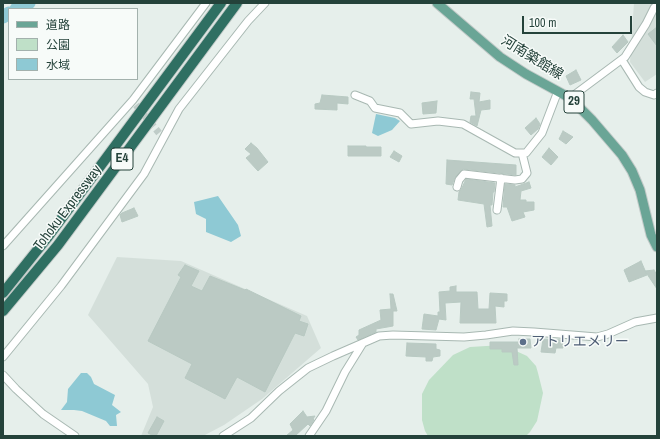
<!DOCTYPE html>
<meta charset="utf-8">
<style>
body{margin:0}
#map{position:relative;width:660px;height:439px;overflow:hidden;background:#e6efeb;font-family:"Archivo Narrow","Noto Sans JP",sans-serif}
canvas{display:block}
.frame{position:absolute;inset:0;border:4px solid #24423a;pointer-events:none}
.legend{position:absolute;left:8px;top:8px;width:130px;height:72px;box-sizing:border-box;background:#f7fbf9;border:1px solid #a3b1ad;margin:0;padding:5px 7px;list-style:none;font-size:12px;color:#24423a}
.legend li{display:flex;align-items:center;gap:8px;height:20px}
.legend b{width:20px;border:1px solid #a3b1ad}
.scale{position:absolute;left:522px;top:16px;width:110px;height:18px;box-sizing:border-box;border:2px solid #24423a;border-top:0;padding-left:5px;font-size:12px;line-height:14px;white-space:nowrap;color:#24423a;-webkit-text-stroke:3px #f7fbf9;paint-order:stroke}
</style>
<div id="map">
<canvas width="660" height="439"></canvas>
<div class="frame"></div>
<ul class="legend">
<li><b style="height:5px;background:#6aa596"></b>道路</li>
<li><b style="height:11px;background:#bfe0c8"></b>公園</li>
<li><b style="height:11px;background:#8ec9d4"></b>水域</li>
</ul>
<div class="scale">100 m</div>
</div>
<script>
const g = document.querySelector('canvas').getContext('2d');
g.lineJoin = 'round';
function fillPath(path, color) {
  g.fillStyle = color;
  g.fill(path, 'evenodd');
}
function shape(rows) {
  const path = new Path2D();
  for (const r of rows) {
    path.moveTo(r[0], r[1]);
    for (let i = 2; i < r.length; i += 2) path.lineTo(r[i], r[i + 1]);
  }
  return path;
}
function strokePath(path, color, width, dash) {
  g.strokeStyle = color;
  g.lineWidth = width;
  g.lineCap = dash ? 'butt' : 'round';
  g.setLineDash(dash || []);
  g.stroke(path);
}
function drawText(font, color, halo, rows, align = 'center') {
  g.font = font + ' "Archivo Narrow","Noto Sans JP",sans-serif';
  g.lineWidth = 3;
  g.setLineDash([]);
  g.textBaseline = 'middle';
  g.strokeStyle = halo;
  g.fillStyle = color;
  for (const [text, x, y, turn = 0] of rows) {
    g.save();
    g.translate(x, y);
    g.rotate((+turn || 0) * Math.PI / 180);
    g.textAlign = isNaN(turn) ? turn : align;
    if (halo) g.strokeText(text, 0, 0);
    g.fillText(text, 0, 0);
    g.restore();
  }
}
fillPath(shape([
 [634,3,657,3,657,74,645,82,630,62],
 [117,257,181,261,307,316,321,348,262,399,224,425,203,436,141,436,153,407,148,384,88,315]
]), '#d4dfda');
fillPath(shape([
 [503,345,527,356,536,366,538,373,543,393,537,421,530,432,526,436,428,436,425,431,422,420,422,394,429,380,453,355,470,347]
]), '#bfe0c8');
fillPath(shape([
 [376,114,395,118,400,121,392,130,378,136,372,133],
 [218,196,238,225,241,236,231,242,206,232,206,219,196,214,194,202],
 [81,373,87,373,91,377,94,384,115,395,112,405,121,412,116,415,117,426,110,426,106,421,82,411,74,410,61,410,67,402,68,389]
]), '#8ec9d4');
strokePath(shape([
 [16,9,29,3],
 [3,17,9,13]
]), '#8ec9d4', 13);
const building = shape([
 [657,27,657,46,648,34,657,27],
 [623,35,628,42,617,53,612,47,623,35],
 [576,70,581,80,570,85,566,76,576,70],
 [471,92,480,93,479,102,490,100,490,109,481,110,477,126,470,122,471,116,476,116,474,99,470,99,471,92],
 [322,95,348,97,348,104,337,103,337,110,315,109,315,104,320,103,322,95],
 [437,101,436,113,423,114,422,103,437,101],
 [536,118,540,124,538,129,531,135,525,128,536,118],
 [563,131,573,137,566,144,559,139,563,131],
 [251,143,257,148,268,162,258,171,246,158,251,154,245,149,251,143],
 [348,146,366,146,366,147,381,147,381,156,348,156,348,146],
 [549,148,558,157,551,165,542,157,549,148],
 [394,151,402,156,399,162,390,157,394,151],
 [447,160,516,165,516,175,463,169,455,177,452,185,446,184,447,160],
 [466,179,495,183,494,192,493,192,492,205,490,205,492,226,487,227,484,204,458,200,459,192,461,190,466,179],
 [529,182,531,188,521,191,520,200,526,200,526,202,534,202,534,210,523,212,525,217,512,221,507,207,503,207,505,184,515,185,515,187,529,182],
 [134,208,138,216,122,222,120,215,122,213,134,208],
 [641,261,647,275,629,282,624,270,641,261],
 [185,265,199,271,191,286,202,291,210,276,245,290,246,289,301,316,299,321,308,324,304,336,295,333,265,392,237,377,225,399,185,378,192,364,148,341,181,277,178,275,185,265],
 [654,270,657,275,657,289,645,271,654,270],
 [456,286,456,292,477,292,478,309,489,309,490,293,507,294,507,301,504,301,504,307,495,306,496,323,460,323,461,302,445,303,446,320,439,319,436,330,422,329,424,314,438,316,438,312,440,312,439,292,450,291,450,287,456,286],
 [390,294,393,294,397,311,393,311,393,326,376,329,376,332,358,340,356,337,359,335,359,330,381,320,380,310,391,309,390,294],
 [519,339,530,339,531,348,517,348,518,365,514,365,512,352,502,352,502,349,490,349,490,342,519,342,519,339],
 [543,339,562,340,563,348,556,348,555,353,541,352,543,339],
 [407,343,436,344,436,349,440,350,440,356,433,357,432,361,426,361,426,357,406,356,407,343],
 [303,411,307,417,315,416,313,419,314,420,310,426,308,424,295,436,286,436,293,430,290,424,303,411],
 [157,417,164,421,156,436,154,436,148,433,157,417]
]);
fillPath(building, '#bbcac4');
strokePath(building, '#b8c9c2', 1);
strokePath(shape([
 [136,105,159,133]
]), '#bfccc8', 7, [7, 3.5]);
const minor = shape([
 [622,60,639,87,645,92,654,95,657,93],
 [355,95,370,101,375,108,400,113,411,124,438,121,463,124,515,153,526,153,542,133,558,91],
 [570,98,625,57,646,24,654,8,657,5],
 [457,187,459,180,464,174,515,180,522,179,527,173,522,153],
 [497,210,501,178],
 [3,246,133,100,206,3],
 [3,357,61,286,144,174,179,109,248,21,265,3],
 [3,375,16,389,43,414,75,436],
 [223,436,251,418,279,391,308,368,333,356,379,336,393,335,464,337,486,335,513,331,534,332,597,337,608,334,635,322,657,318],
 [309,436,326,411,345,372,363,343]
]);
const major = shape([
 [437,3,500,57,526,74,570,98,592,120,622,155,632,171,640,190,651,235,657,247]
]);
const highway = shape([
 [3,293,47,238,221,3],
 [3,311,58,245,237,3]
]);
strokePath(minor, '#a8b8b2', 9);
strokePath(major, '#c2cac8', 11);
strokePath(highway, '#c2cac8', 12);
strokePath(minor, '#fff', 7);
strokePath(major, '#6aa596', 9);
strokePath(highway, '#2f6f62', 10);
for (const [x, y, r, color] of [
 [523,342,4,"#5c6f8a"]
]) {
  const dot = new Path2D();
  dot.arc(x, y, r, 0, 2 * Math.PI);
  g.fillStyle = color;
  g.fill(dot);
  strokePath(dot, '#f7fbf9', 1.5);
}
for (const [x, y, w] of [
 [574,102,20],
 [122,159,22]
]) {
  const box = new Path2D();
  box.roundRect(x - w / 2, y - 11, w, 22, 3);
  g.fillStyle = '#f7fbf9';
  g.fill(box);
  strokePath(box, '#24423a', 1);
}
drawText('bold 13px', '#24423a', null, [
 ["29",574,102],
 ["E4",122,159]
]);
drawText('14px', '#24423a', '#f7fbf9', [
 ["河南築館線",532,58,32],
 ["Tohoku Expressway",68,208,-53]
]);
drawText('14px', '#4e5e75', '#f7fbf9', [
 ["アトリエメリー",531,342]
], 'left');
</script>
